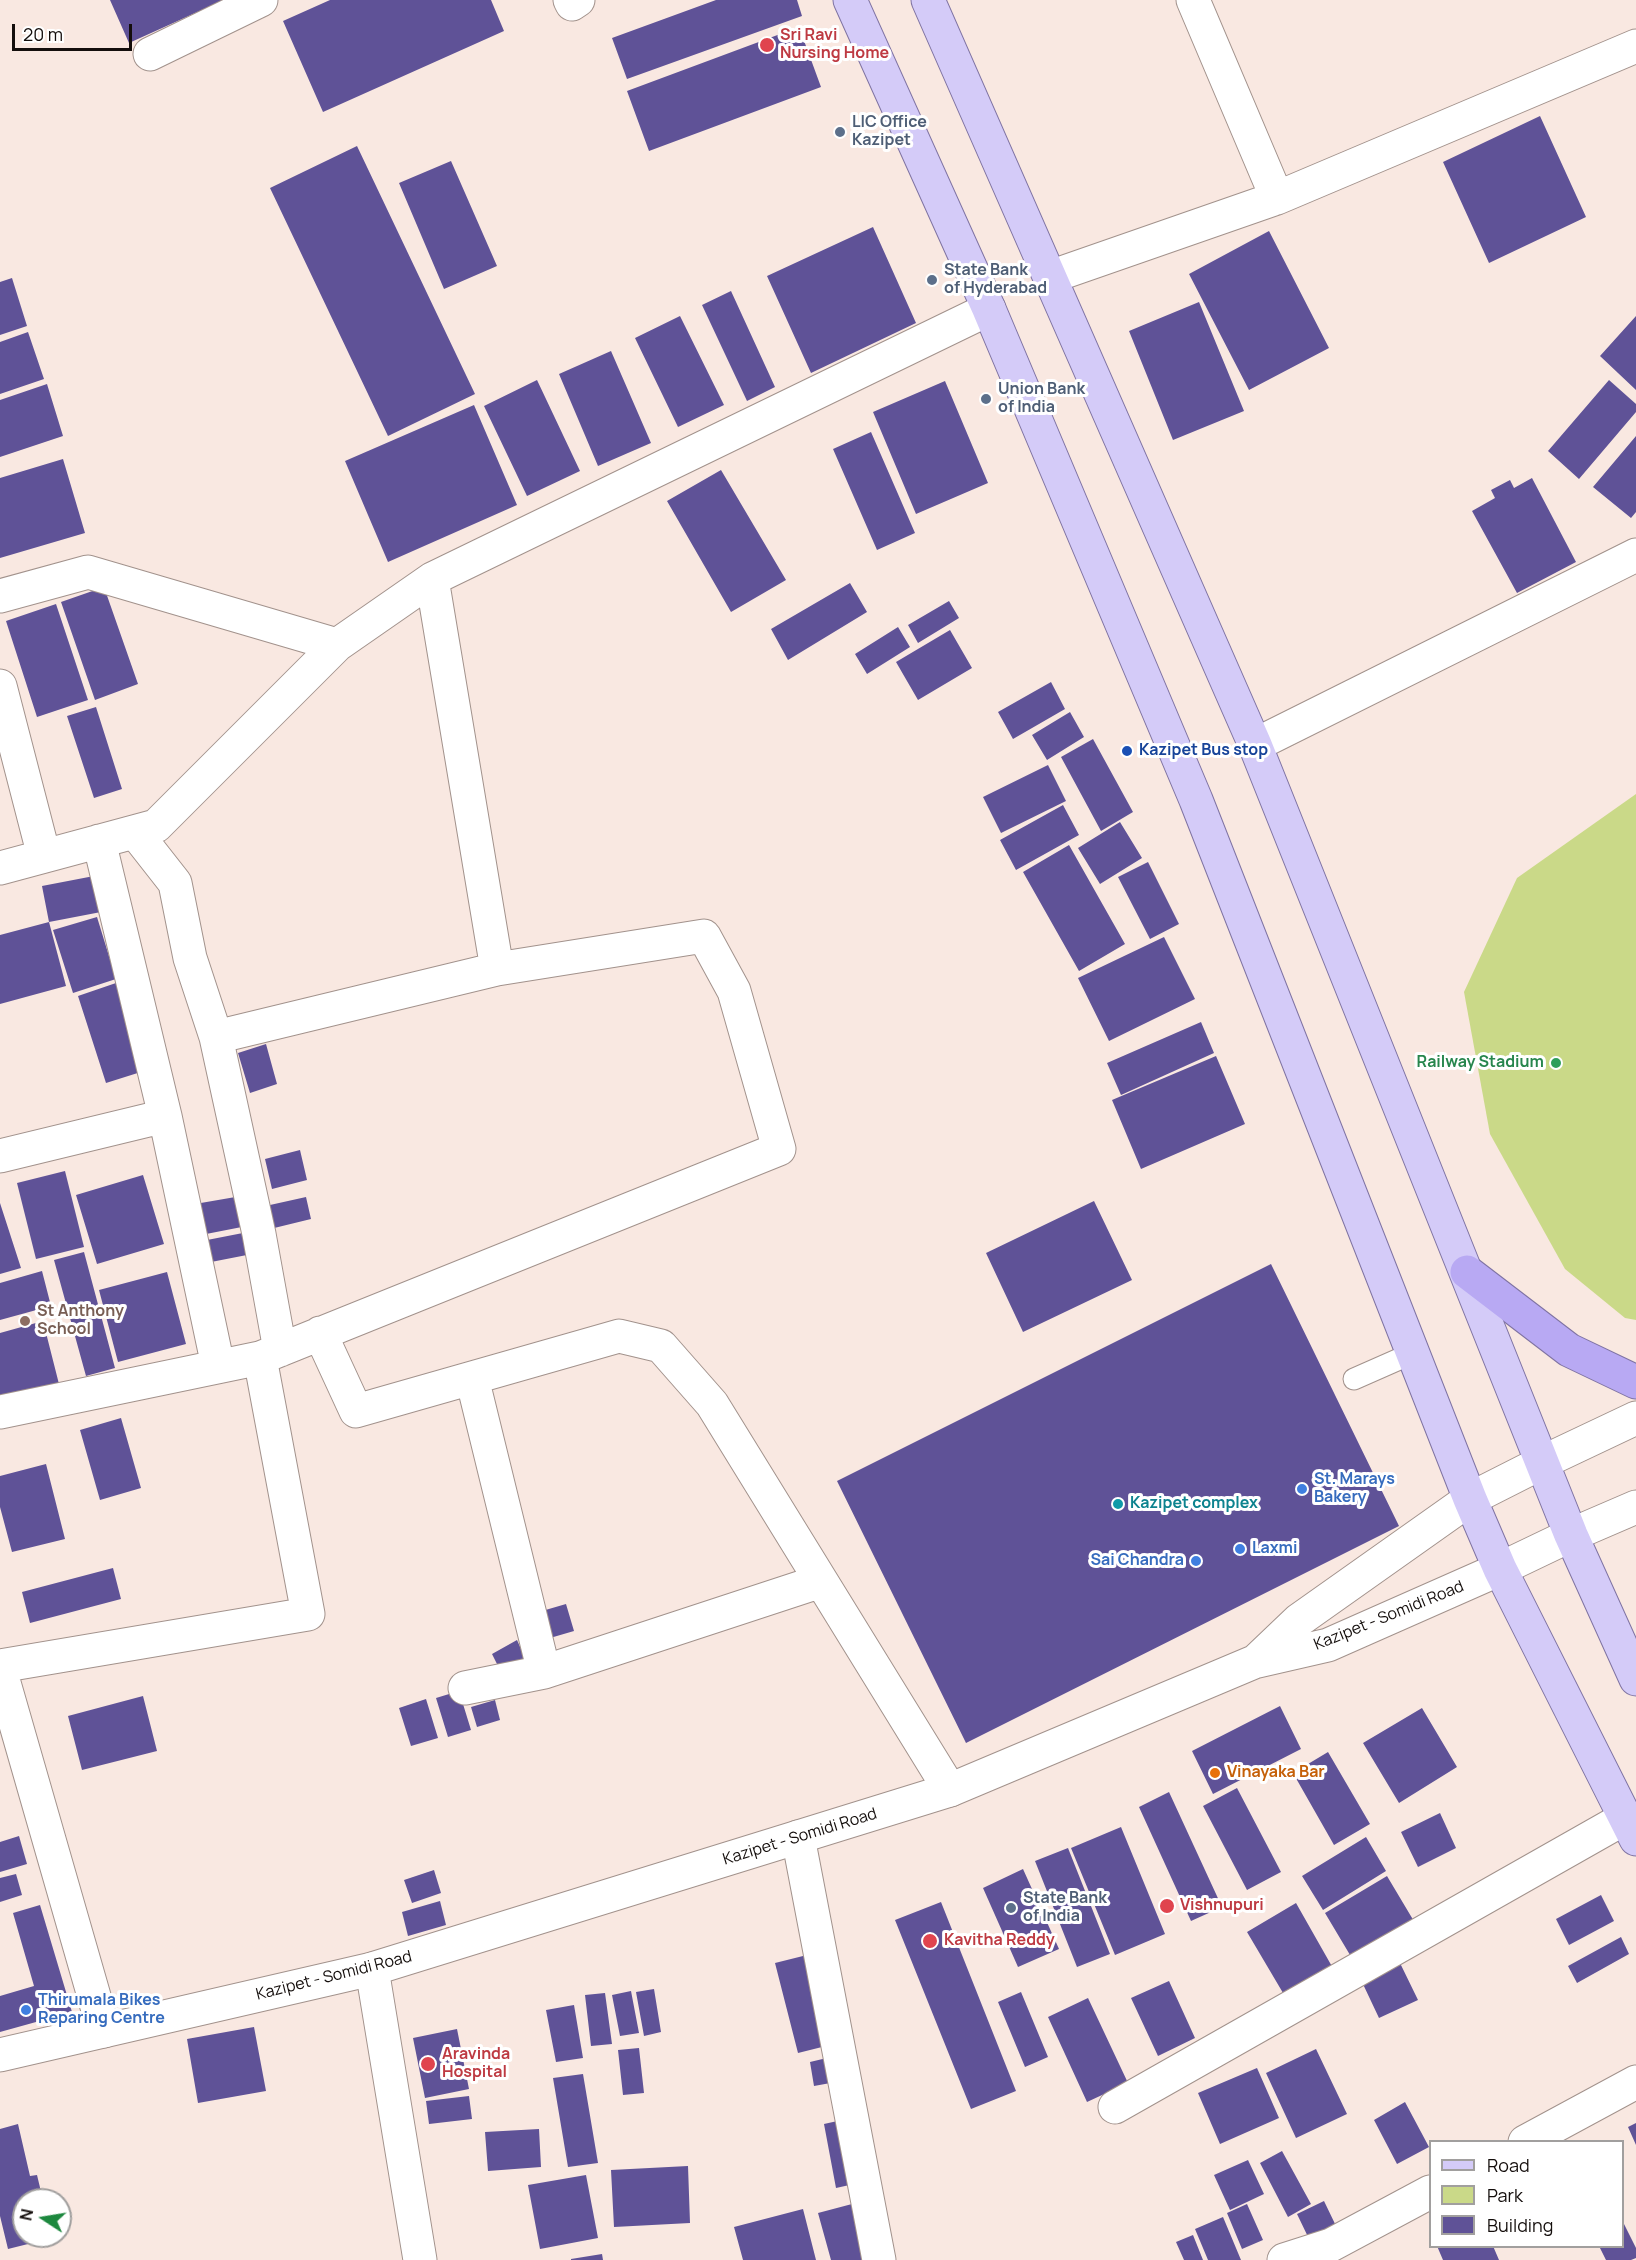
<!DOCTYPE html>
<style>
body{margin:0}
#map{position:relative;width:1636px;height:2260px;overflow:hidden;background:#f9e8e1;font-family:Manrope,sans-serif}
canvas{display:block}
.legend{position:absolute;left:1429px;top:2140px;width:195px;height:108px;box-sizing:border-box;background:#fff;border:2px solid #a19f9e;margin:0;padding:8px 10px;list-style:none;font-size:18px;color:#140e0c}
.legend li{display:flex;align-items:center;gap:12px;height:30px}
.legend b{width:30px;border:2px solid #a19f9e}
.north{position:absolute;left:12px;top:2188px;width:60px;height:60px;box-sizing:border-box;background:#fff;border:2px solid #a19f9e;border-radius:50%;rotate:282deg;font-size:16px;font-weight:700;line-height:24px;text-align:center;color:#140e0c}
.north::after{content:'';display:block;margin:auto;width:21px;height:27px;background:#1d883e;clip-path:polygon(50% 0,100% 100%,50% 72%,0 100%)}
.scale{position:absolute;left:12px;top:24px;width:120px;height:27px;box-sizing:border-box;border:3px solid #140e0c;border-top:0;padding-left:8px;font-size:18px;line-height:21px;white-space:nowrap;color:#140e0c;-webkit-text-stroke:4px #fff;paint-order:stroke}
</style>
<div id="map">
<canvas width="1636" height="2260"></canvas>
<ul class="legend">
<li><b style="height:8px;background:#d4cbf8"></b>Road</li>
<li><b style="height:16px;background:#cad988"></b>Park</li>
<li><b style="height:16px;background:#5f5297"></b>Building</li>
</ul>
<div class="north">N</div>
<div class="scale">20 m</div>
</div>
<script>
const g = document.querySelector('canvas').getContext('2d');
g.lineJoin = 'round';
function fillPath(path, color) {
  g.fillStyle = color;
  g.fill(path, 'evenodd');
}
function shape(rows) {
  const path = new Path2D();
  for (const r of rows) {
    path.moveTo(r[0], r[1]);
    for (let i = 2; i < r.length; i += 2) path.lineTo(r[i], r[i + 1]);
  }
  return path;
}
function strokePath(path, color, width, dash) {
  g.strokeStyle = color;
  g.lineWidth = width;
  g.lineCap = dash ? 'butt' : 'round';
  g.setLineDash(dash || []);
  g.stroke(path);
}
function drawText(font, color, halo, rows, align = 'center') {
  g.font = font + ' Manrope,sans-serif';
  g.lineWidth = 6;
  g.setLineDash([]);
  g.textBaseline = 'middle';
  g.strokeStyle = halo;
  g.fillStyle = color;
  for (const [text, x, y, turn = 0] of rows) {
    g.save();
    g.translate(x, y);
    g.rotate((+turn || 0) * Math.PI / 180);
    g.textAlign = isNaN(turn) ? turn : align;
    if (halo) g.strokeText(text, 0, 0);
    g.fillText(text, 0, 0);
    g.restore();
  }
}
fillPath(shape([
 [1636,794,1636,1320,1625,1318,1565,1269,1490,1134,1464,992,1517,878]
]), '#cad988');
fillPath(shape([
 [110,0,224,0,129,43],
 [330,0,491,0,504,31,323,112,283,21],
 [716,0,797,0,802,16,627,79,612,38],
 [799,27,821,87,649,151,627,91],
 [1540,116,1586,217,1489,263,1443,162],
 [357,146,475,394,388,436,270,188],
 [451,161,497,266,444,289,399,183],
 [873,227,916,323,811,373,767,276],
 [1269,231,1329,348,1249,390,1189,274],
 [12,278,27,326,0,335,0,282],
 [731,291,775,387,747,401,702,305],
 [1199,302,1244,411,1173,440,1129,331],
 [680,316,724,405,678,427,635,338],
 [1636,316,1636,390,1600,356],
 [28,332,44,379,0,394,0,342],
 [611,351,651,443,598,466,559,374],
 [537,380,580,471,527,496,484,406],
 [1609,380,1636,404,1636,412,1579,479,1548,451],
 [945,381,988,483,916,514,873,412],
 [47,384,63,436,0,457,0,400],
 [474,405,517,505,388,562,345,461],
 [871,432,915,533,877,550,833,449],
 [1636,436,1636,512,1631,518,1593,487],
 [63,459,85,533,0,558,0,478],
 [721,470,786,580,731,612,667,501],
 [1532,478,1576,562,1517,593,1472,511,1495,498,1491,490,1510,480,1514,488],
 [850,583,867,612,788,660,771,629],
 [104,587,138,684,95,700,61,602],
 [949,601,959,618,918,643,908,625],
 [56,604,88,700,37,717,6,621],
 [898,627,910,647,867,674,855,654],
 [950,630,972,668,918,700,896,662],
 [1051,682,1065,709,1013,739,998,712],
 [96,707,122,789,94,798,67,716],
 [1070,712,1084,737,1047,760,1032,735],
 [1093,739,1133,812,1101,831,1061,757],
 [1048,765,1066,801,1001,833,983,797],
 [1063,805,1079,835,1016,870,1000,840],
 [1120,822,1142,858,1100,884,1078,848],
 [1069,845,1125,944,1079,971,1023,872],
 [1148,862,1179,924,1150,939,1118,877],
 [94,876,101,912,49,922,66,986,0,1004,0,935,49,922,42,886],
 [97,917,116,979,73,993,53,930],
 [1164,937,1195,999,1109,1041,1078,978],
 [116,983,144,1071,106,1083,78,996],
 [1201,1022,1214,1053,1121,1095,1107,1063],
 [266,1044,277,1084,250,1093,238,1053],
 [1216,1056,1245,1124,1141,1169,1112,1100],
 [300,1150,307,1180,272,1189,265,1159],
 [65,1171,84,1247,36,1259,17,1183],
 [143,1175,164,1244,97,1264,76,1195],
 [247,1195,252,1225,201,1235,195,1204],
 [306,1197,311,1219,266,1230,261,1207],
 [1094,1201,1132,1280,1023,1332,986,1253],
 [0,1203,21,1268,0,1274],
 [248,1232,252,1254,206,1263,202,1241],
 [84,1252,115,1368,86,1376,54,1260],
 [1271,1264,1399,1526,966,1743,837,1481],
 [42,1271,51,1306,0,1320,0,1283],
 [167,1272,186,1344,118,1362,99,1290],
 [43,1321,60,1388,0,1404,0,1333],
 [121,1418,141,1488,100,1500,80,1430],
 [46,1464,65,1539,12,1552,0,1507,0,1476],
 [113,1568,121,1599,30,1623,22,1592],
 [566,1604,574,1631,550,1638,542,1611],
 [517,1640,525,1658,500,1670,492,1654],
 [459,1691,471,1730,448,1737,436,1698],
 [143,1696,157,1751,82,1770,68,1716],
 [426,1699,438,1738,411,1746,399,1708],
 [495,1700,500,1720,477,1727,471,1707],
 [1280,1706,1301,1749,1213,1794,1192,1751],
 [1422,1708,1457,1767,1399,1803,1363,1743],
 [1328,1752,1370,1824,1334,1845,1293,1773],
 [1237,1788,1281,1872,1247,1890,1203,1806],
 [1169,1792,1222,1907,1191,1921,1139,1807],
 [1440,1813,1456,1848,1418,1867,1401,1832],
 [1121,1827,1165,1934,1115,1955,1071,1848],
 [19,1836,27,1864,0,1872,0,1842],
 [1366,1837,1386,1871,1323,1910,1302,1876],
 [1068,1848,1110,1954,1077,1967,1035,1861],
 [1023,1869,1059,1949,1018,1967,983,1888],
 [434,1870,441,1893,412,1903,404,1880],
 [16,1874,22,1895,0,1902,0,1878],
 [1387,1876,1418,1928,1356,1965,1325,1913],
 [1601,1895,1614,1921,1569,1945,1556,1919],
 [440,1901,446,1925,408,1936,402,1912],
 [941,1902,1016,2091,971,2109,895,1920],
 [1296,1903,1334,1970,1286,1998,1247,1932],
 [40,1905,72,2012,0,2032,0,1996,34,1986,13,1913],
 [1621,1937,1629,1954,1577,1983,1568,1966],
 [811,1954,834,2044,798,2053,775,1963],
 [1400,1963,1418,2000,1379,2018,1362,1982],
 [1169,1981,1195,2038,1158,2056,1131,1998],
 [654,1989,661,2032,644,2036,636,1992],
 [631,1991,639,2033,620,2036,612,1995],
 [1021,1992,1048,2057,1025,2067,998,2002],
 [605,1993,612,2044,591,2046,585,1995],
 [1088,1998,1128,2083,1087,2102,1048,2017],
 [574,2005,583,2058,556,2062,546,2010],
 [254,2027,266,2091,198,2103,187,2039],
 [457,2029,469,2089,425,2098,413,2038],
 [639,2048,644,2093,623,2095,618,2050],
 [1316,2049,1347,2114,1296,2138,1266,2073],
 [831,2057,836,2082,814,2086,810,2062],
 [1257,2068,1279,2118,1220,2144,1198,2093],
 [583,2074,598,2163,568,2167,553,2078],
 [469,2096,472,2119,429,2124,426,2101],
 [1405,2102,1429,2147,1397,2164,1374,2120],
 [842,2120,854,2184,836,2188,824,2124],
 [1636,2123,1636,2145,1628,2127],
 [18,2124,30,2176,37,2175,43,2200,24,2200,24,2236,39,2236,40,2241,8,2249,0,2216,0,2129],
 [539,2129,541,2167,488,2171,485,2132],
 [1282,2151,1311,2204,1288,2217,1260,2163],
 [1248,2160,1264,2194,1230,2210,1214,2175],
 [688,2166,690,2223,614,2227,611,2170],
 [586,2175,598,2238,540,2249,528,2185],
 [1324,2201,1337,2228,1310,2241,1297,2214],
 [852,2204,867,2260,831,2260,818,2213],
 [1247,2204,1263,2240,1242,2249,1227,2213],
 [803,2209,816,2260,743,2260,734,2227],
 [1223,2217,1241,2260,1208,2260,1195,2229],
 [1622,2220,1636,2248,1636,2258,1631,2260,1606,2260,1599,2246,1622,2246],
 [1193,2235,1203,2260,1184,2260,1176,2242],
 [1437,2246,1493,2246,1499,2260,1443,2260],
 [602,2254,603,2260,571,2260,571,2259]
]), '#5f5297');
const lane = shape([
 [1354,1379,1413,1353]
]);
const street = shape([
 [570,0,572,4,578,0],
 [1193,0,1277,198],
 [150,54,261,0],
 [1050,277,1277,198,1636,46],
 [432,579,497,969],
 [0,596,88,572,337,645,156,826,0,868],
 [337,645,432,579,989,309],
 [0,686,44,856],
 [1255,745,1636,555],
 [135,832,175,883,190,958,216,1037,259,1234,280,1350],
 [99,841,165,1116,218,1366],
 [0,1156,165,1116],
 [320,1333,356,1411,619,1336,661,1346,712,1404,950,1790],
 [472,1378,544,1672],
 [0,1412,260,1358,779,1149,734,991,704,936,497,969,216,1037],
 [1543,1462,1636,1418],
 [1571,1535,1636,1507],
 [0,1666,308,1614,260,1358],
 [0,1669,104,2031],
 [465,1688,544,1672,821,1581],
 [798,1837,879,2260],
 [372,1969,420,2260],
 [1115,2107,1625,1818],
 [1525,2142,1636,2082],
 [1284,2260,1331,2245,1430,2192]
]);
const secondary = shape([
 [1256,1661,1299,1620,1470,1499,1543,1462],
 [0,2055,372,1969,950,1790,1254,1662,1328,1645,1500,1569,1571,1535]
]);
const primary = shape([
 [850,0,989,309,1196,800,1470,1499,1500,1569,1636,1839],
 [928,0,1255,745,1571,1535,1636,1679]
]);
const highway = shape([
 [1467,1272,1569,1350,1636,1382]
]);
strokePath(lane, '#a2928c', 23);
strokePath(street, '#a2928c', 35);
strokePath(secondary, '#a2928c', 35);
strokePath(primary, '#7f73a2', 35);
strokePath(highway, '#7f73a2', 35);
strokePath(lane, '#fff', 21);
strokePath(street, '#fff', 33);
strokePath(secondary, '#fff', 33);
strokePath(primary, '#d4cbf8', 33);
strokePath(highway, '#b8a9f3', 33);
for (const [x, y, r, color] of [
 [767,45,8,"#e0444e"],
 [840,132,6,"#5c6f8a"],
 [932,280,6,"#5c6f8a"],
 [986,399,6,"#5c6f8a"],
 [1127,751,6,"#1a4fb4"],
 [1556,1063,6,"#2e9e5b"],
 [25,1321,6,"#8d6e63"],
 [1302,1489,6,"#3f7fe0"],
 [1118,1504,6,"#0f9aa8"],
 [1240,1549,6,"#3f7fe0"],
 [1196,1561,6,"#3f7fe0"],
 [1215,1773,6,"#e8710a"],
 [1167,1906,8,"#e0444e"],
 [1011,1908,6,"#5c6f8a"],
 [930,1941,8,"#e0444e"],
 [26,2010,6,"#3f7fe0"],
 [428,2064,8,"#e0444e"]
]) {
  const dot = new Path2D();
  dot.arc(x, y, r, 0, 2 * Math.PI);
  g.fillStyle = color;
  g.fill(dot);
  strokePath(dot, '#fff', 2);
}
drawText('bold 16px', '#be3a42', '#fff', [
 ["Sri Ravi",780,36],
 ["Nursing Home",780,54],
 ["Vishnupuri",1180,1906],
 ["Kavitha Reddy",944,1941],
 ["Aravinda",442,2055],
 ["Hospital",442,2073]
], 'left');
drawText('bold 16px', '#4e5e75', '#fff', [
 ["LIC Office",852,123],
 ["Kazipet",852,141],
 ["State Bank",944,271],
 ["of Hyderabad",944,289],
 ["Union Bank",998,390],
 ["of India",998,408],
 ["State Bank",1023,1899],
 ["of India",1023,1917]
], 'left');
drawText('bold 16px', '#164399', '#fff', [
 ["Kazipet Bus stop",1139,751]
], 'left');
drawText('bold 16px', '#27864d', '#fff', [
 ["Railway Stadium",1544,1063]
], 'right');
drawText('bold 16px', '#785e54', '#fff', [
 ["St Anthony",37,1312],
 ["School",37,1330]
], 'left');
drawText('bold 16px', '#366cbe', '#fff', [
 ["St. Marays",1314,1480],
 ["Bakery",1314,1498],
 ["Laxmi",1252,1549],
 ["Sai Chandra",1184,1561,"right"],
 ["Thirumala Bikes",38,2001],
 ["Reparing Centre",38,2019]
], 'left');
drawText('bold 16px', '#0d838f', '#fff', [
 ["Kazipet complex",1130,1504]
], 'left');
drawText('16px', '#140e0c', '#fff', [
 ["Kazipet - Somidi Road",1389,1616,-22],
 ["Kazipet - Somidi Road",800,1837,-17],
 ["Kazipet - Somidi Road",334,1976,-14]
]);
drawText('bold 16px', '#c56008', '#fff', [
 ["Vinayaka Bar",1227,1773]
], 'left');
</script>
